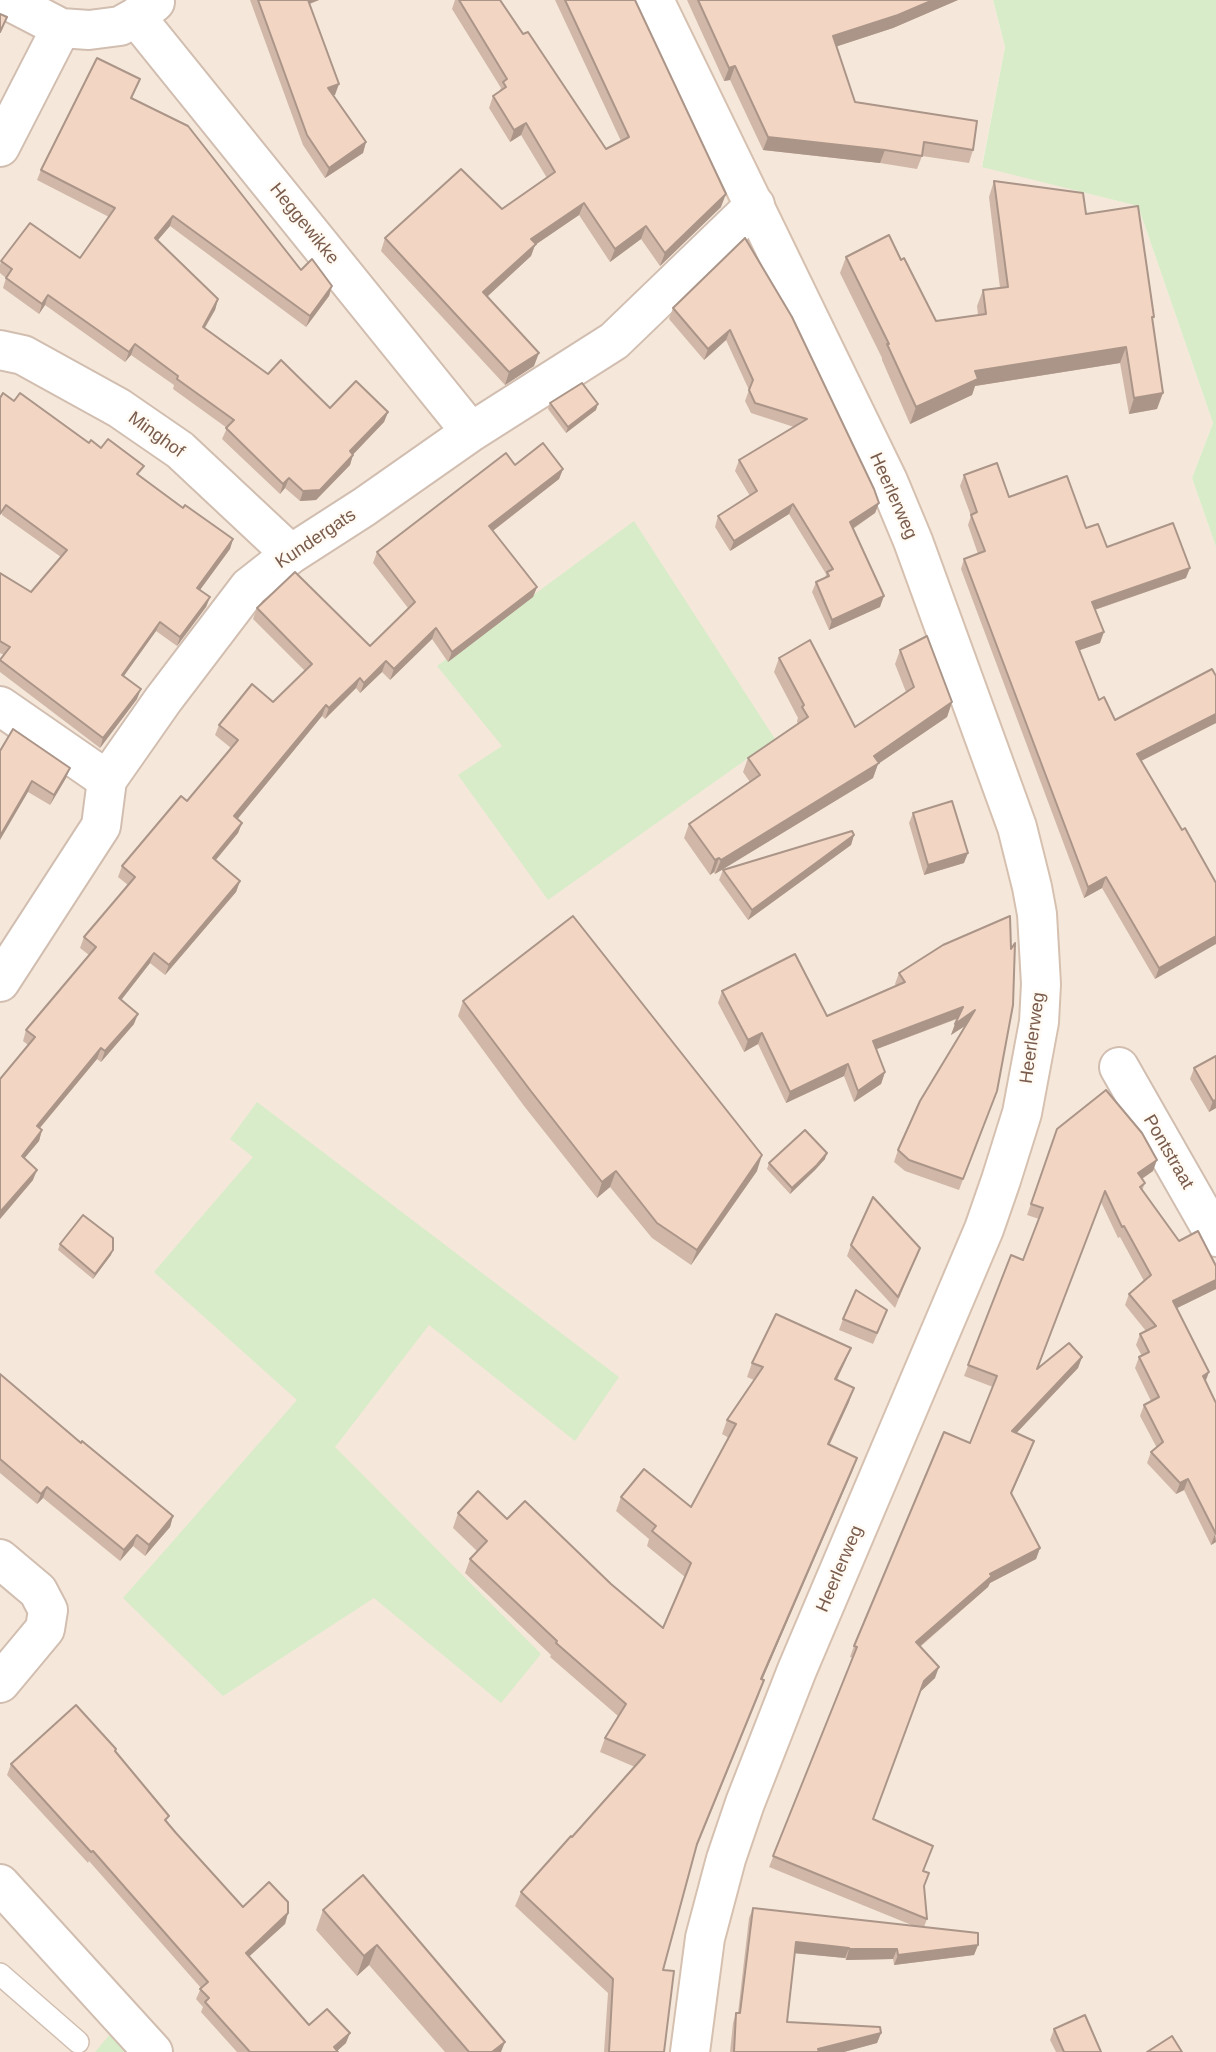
<!DOCTYPE html>
<style>
body{margin:0}
canvas{display:block;background:#fdf6ec}
</style>
<canvas width="1216" height="2052"></canvas>
<script>
const g = document.querySelector('canvas').getContext('2d');
g.lineJoin = 'round';
function fillPath(path, color) {
  g.fillStyle = color;
  g.fill(path, 'evenodd');
}
function shape(rows) {
  const path = new Path2D();
  for (const r of rows) {
    path.moveTo(r[0], r[1]);
    for (let i = 2; i < r.length; i += 2) path.lineTo(r[i], r[i + 1]);
  }
  return path;
}
function strokePath(path, color, width, dash) {
  g.strokeStyle = color;
  g.lineWidth = width;
  g.lineCap = dash ? 'butt' : 'round';
  g.setLineDash(dash || []);
  g.stroke(path);
}
function drawText(font, color, halo, rows, align = 'center') {
  g.font = font + ' Arial,sans-serif';
  g.lineWidth = 5;
  g.setLineDash([]);
  g.textBaseline = 'middle';
  g.strokeStyle = halo;
  g.fillStyle = color;
  for (const [text, x, y, turn = 0] of rows) {
    g.save();
    g.translate(x, y);
    g.rotate((+turn || 0) * Math.PI / 180);
    g.textAlign = isNaN(turn) ? turn : align;
    if (halo) g.strokeText(text, 0, 0);
    g.fillText(text, 0, 0);
    g.restore();
  }
}
fillPath(shape([
 [0,0,993,0,1005,47,982,166,1138,206,1213,423,1192,478,1216,547,1216,2052,0,2052]
]), '#f5e8da');
fillPath(shape([
 [993,0,1216,0,1216,547,1192,478,1213,423,1138,206,982,167,1005,47],
 [634,521,775,739,548,900,458,775,502,746,437,666],
 [257,1102,619,1377,575,1441,429,1325,335,1447,541,1654,501,1703,374,1598,223,1696,123,1598,297,1400,154,1272,253,1157,230,1139],
 [112,2032,130,2052,95,2052]
]), '#d8ecc9');
const lane = shape([
 [0,1974,78,2042]
]);
const street = shape([
 [7,0,61,28,89,30,120,26,136,17,155,2],
 [136,17,471,432],
 [0,147,61,28],
 [0,350,23,355,119,408,180,450,291,554],
 [0,706,107,780],
 [0,982,101,826,107,780,163,700,249,587,291,554,364,507,471,432,614,341,755,205],
 [1119,1067,1216,1237],
 [0,1559,38,1591,48,1610,45,1629,0,1683],
 [0,1884,153,2052]
]);
const secondary = shape([
 [654,0,888,481,913,541,1017,827,1032,887,1037,914,1041,984,1039,1022,1022,1113,1001,1180,984,1229,797,1670,745,1803,726,1859,705,1938,690,2052]
]);
strokePath(lane, '#d1beb0', 24);
strokePath(street, '#d1beb0', 42);
strokePath(secondary, '#d6c0b0', 42);
strokePath(lane, '#fff', 21);
strokePath(street, '#fff', 38);
strokePath(secondary, '#fff', 38);
fillPath(shape([
 [250,0,319,0,310,4,335,95,333,95,366,142,363,153,325,178,303,145],
 [455,0,500,0,606,149,621,141,555,0,635,0,721,207,660,266,641,239,610,262,579,215,535,245,531,256,487,297,534,366,505,385,381,251,385,238,502,209,547,178,521,135,510,142,489,108,493,96,499,92,501,88,452,9],
 [687,0,958,0,893,28,837,46,855,102,973,150,969,163,922,156,917,169,880,163,763,150,730,80,724,81],
 [140,79,132,98,301,270,332,286,329,296,306,327,170,226,158,240,218,299,215,310,205,328,268,374,330,408,388,412,384,422,353,454,350,465,316,500,300,501,285,488,280,494,222,439,227,428,173,389,174,385,131,355,125,362,45,305,39,314,3,288,6,278,0,273,0,265,1,261,80,258,109,217,37,180,41,170],
 [994,181,1086,214,1152,322,1157,409,1129,414,1120,363,975,386,972,395,910,424,882,360,882,358,840,273,846,257,901,260,936,321,978,315,977,306,983,290,1000,288,989,197],
 [745,238,879,503,875,513,853,529,880,607,829,630,812,592,816,582,825,578,826,574,789,514,730,551,715,527,718,516,750,496,735,471,739,460,794,427,751,413,745,401,749,390,726,340,704,360,669,319,673,308],
 [14,401,89,443,140,476,183,508,233,539,230,549,200,590,210,597,206,607,177,646,156,631,124,676,137,699,100,748,0,672,0,661,4,655,0,653,0,573,31,592,61,557,2,515],
 [550,403,596,410,566,433,548,409],
 [515,465,563,469,559,479,493,531,537,587,533,597,448,662,432,639,390,680,382,672,360,693,356,688,325,719,322,716,237,819,242,823,238,833,216,860,240,881,236,892,165,975,150,963,121,1000,134,1024,101,1062,97,1059,40,1128,42,1130,39,1141,24,1158,33,1180,0,1219,0,1079,28,1045,23,1041,26,1030,89,955,80,948,84,937,128,885,118,877,122,866,187,801,231,748,215,735,219,725,273,702,305,671,253,619,257,608,370,646,408,608,373,563,377,552],
 [964,475,1009,497,1086,528,1107,547,1186,578,1095,610,1100,643,1079,650,1099,700,1115,720,1216,676,1216,723,1141,761,1182,830,1216,883,1155,979,1102,888,1084,898,961,569,964,559,978,554,968,525,971,516,960,486],
 [900,650,952,702,947,717,878,764,873,778,715,874,714,872,710,875,684,838,689,824,750,782,743,772,748,758,798,724,797,721,798,718,774,672,779,658,855,727,906,692,895,664],
 [0,751,70,768,66,778,50,805,28,792],
 [913,813,964,863,924,875,909,823],
 [854,835,851,845,748,920,719,880,723,870],
 [943,945,997,1091,959,1190,905,1171,894,1162,898,1150,966,1025,951,1035,957,1019,877,1049,885,1072,881,1084,854,1102,844,1076,786,1103,758,1044,744,1052,718,1003,722,991,827,1016,896,986,895,984,899,973],
 [463,1001,757,1171,691,1265,652,1238,610,1187,597,1198,524,1106,458,1016],
 [1216,1056,1216,1108,1209,1112,1190,1079,1194,1068],
 [1057,1129,1153,1171,1142,1179,1145,1183,1142,1191,1179,1241,1216,1266,1216,1289,1177,1308,1205,1381,1216,1542,1211,1545,1184,1490,1176,1494,1147,1463,1151,1452,1157,1448,1140,1416,1144,1405,1151,1401,1135,1368,1139,1357,1142,1356,1136,1345,1140,1334,1146,1331,1125,1305,1129,1294,1144,1281,1120,1237,1118,1238,1101,1202,1037,1369,1082,1357,1078,1368,1016,1433,1030,1452,1011,1494,1040,1548,1036,1559,990,1583,988,1587,920,1647,935,1678,920,1692,873,1819,923,1871,927,1919,924,1927,978,1945,974,1955,894,1965,893,1959,846,1960,845,1958,795,1953,787,2022,881,2033,877,2043,844,2052,730,2052,733,2023,736,2013,738,2013,749,1918,753,1908,914,1926,769,1867,853,1658,850,1657,854,1646,970,1443,993,1387,964,1376,1011,1255,1023,1260,1039,1219,1027,1215],
 [825,1159,815,1170,790,1194,767,1169,769,1163],
 [60,1244,111,1255,93,1279,58,1250],
 [851,1245,920,1248,895,1308,847,1256],
 [843,1319,883,1321,873,1344,839,1330],
 [851,1348,845,1362,837,1380,849,1402,830,1444,857,1458,762,1680,759,1695,696,1849,663,1970,664,2052,604,2052,608,1993,515,1906,521,1892,572,1837,635,1767,600,1752,605,1738,618,1716,550,1657,551,1655,465,1573,470,1559,477,1551,453,1528,458,1513,507,1519,611,1584,663,1628,685,1577,647,1546,649,1539,616,1511,621,1497,691,1507,729,1438,722,1434,727,1420,754,1380,747,1377,752,1363],
 [0,1374,81,1443,173,1516,170,1527,145,1556,133,1546,120,1561,43,1498,37,1504,0,1473],
 [115,1752,176,1833,243,1907,288,1913,285,1924,249,1956,309,2025,346,2043,337,2051,338,2052,237,2052,201,2012,203,2007,196,1999,201,1988,89,1861,88,1863,7,1775,11,1764],
 [363,1875,501,2052,445,2052,369,1965,357,1976,316,1930,323,1910],
 [1054,2029,1101,2052,1056,2052,1050,2040]
]), '#d1b7a8');
fillPath(shape([
 [305,0,319,0,303,6],
 [933,0,958,0,893,28,829,49,833,36],
 [735,66,730,80,724,81,729,68],
 [339,84,335,95,324,98,328,88],
 [526,123,521,135,510,142,514,130],
 [768,137,885,150,880,163,763,150],
 [366,142,363,153,325,178,329,168],
 [726,194,721,207,660,266,665,253],
 [584,203,579,215,535,245,531,256,478,305,483,292,531,239],
 [173,216,170,226,151,248,155,238],
 [646,226,641,239,610,262,615,249],
 [332,286,329,296,306,327,310,316],
 [48,295,45,305,39,314,42,304],
 [218,299,215,310,199,337,203,327],
 [730,330,726,340,704,360,708,349],
 [135,344,131,355,125,362,129,352],
 [1126,347,1120,363,975,386,972,395,910,424,916,407,975,371],
 [539,353,534,366,505,385,509,372],
 [1163,393,1157,409,1129,414,1134,398],
 [598,404,596,410,566,433,568,427],
 [388,412,384,422,346,462,350,451],
 [353,455,350,465,316,500,300,501,303,491],
 [563,469,559,479,486,536,489,526],
 [289,478,285,488,280,494,283,484],
 [879,503,875,513,846,533,850,522],
 [793,504,789,514,730,551,734,541],
 [233,539,230,549,194,598,197,588],
 [1190,568,1186,578,1088,612,1092,602],
 [537,587,533,597,448,662,452,652],
 [884,596,880,607,829,630,832,620],
 [210,597,206,607,177,646,180,637],
 [160,622,156,631,118,684,122,675],
 [436,628,432,639,390,680,394,669],
 [1104,632,1100,643,1072,653,1076,642],
 [386,661,382,672,360,693,364,683],
 [360,678,356,688,325,719,329,708],
 [141,689,137,699,100,748,103,738],
 [952,702,947,717,878,764,873,778,715,874,721,860],
 [326,705,322,716,231,827,234,816],
 [1216,714,1216,723,1133,765,1137,754],
 [70,768,66,778,50,805,54,795],
 [32,781,28,792,0,840,0,836],
 [242,823,238,833,209,868,213,858],
 [854,835,851,845,748,920,752,910],
 [968,853,964,863,924,875,928,865],
 [719,858,714,872,710,875,715,860],
 [1106,877,1102,888,1084,898,1088,887],
 [240,881,236,892,165,975,169,965],
 [1216,936,1216,944,1155,979,1159,968],
 [154,953,150,963,115,1008,119,998],
 [963,1007,958,1018,869,1052,873,1041],
 [975,1010,971,1022,951,1035,955,1024],
 [138,1014,134,1024,101,1062,105,1051],
 [762,1033,758,1044,744,1052,748,1040],
 [101,1048,97,1059,33,1136,37,1126],
 [848,1064,844,1076,786,1103,790,1092],
 [885,1072,881,1084,854,1102,858,1091],
 [1216,1100,1216,1108,1209,1112,1213,1101],
 [42,1130,39,1141,18,1166,22,1156],
 [827,1153,825,1159,815,1170,790,1194,792,1188],
 [762,1155,757,1171,691,1265,697,1250],
 [1157,1160,1153,1171,1134,1184,1138,1173],
 [37,1170,33,1180,0,1219,0,1212],
 [616,1171,610,1187,597,1198,602,1182],
 [113,1250,111,1255,93,1279,95,1274],
 [1216,1280,1216,1289,1169,1312,1173,1301],
 [851,1348,845,1362,830,1393,835,1379],
 [1082,1357,1078,1368,1008,1442,1012,1431],
 [1209,1372,1205,1383,1203,1376],
 [854,1388,849,1402,823,1458,828,1444],
 [1034,1441,1030,1452,1007,1504,1011,1493],
 [857,1458,852,1472,756,1694,761,1679],
 [1188,1479,1184,1490,1176,1494,1180,1483],
 [47,1487,43,1498,37,1504,41,1494],
 [173,1516,170,1527,145,1556,149,1545],
 [1215,1534,1216,1542,1211,1545],
 [137,1535,133,1546,120,1561,124,1550],
 [1040,1548,1036,1559,990,1583,988,1587,912,1653,916,1642,990,1574],
 [939,1667,935,1678,920,1692,924,1681],
 [288,1913,285,1924,242,1963,246,1953],
 [796,1942,849,1948,845,1958,792,1953],
 [377,1945,369,1965,357,1976,364,1956],
 [978,1945,974,1955,894,1965,898,1955],
 [849,1949,897,1949,893,1959,846,1960],
 [350,2033,346,2043,336,2052,334,2047],
 [881,2033,877,2043,844,2052,817,2052,818,2049],
 [505,2042,501,2052,492,2052]
]), '#aa9588');
const building = shape([
 [258,0,308,0,339,84,328,88,366,142,329,168,307,135,258,0],
 [459,0,500,0,523,34,528,32,606,149,629,137,565,0,635,0,726,194,665,253,646,226,615,249,584,203,531,239,536,244,483,292,539,353,509,372,385,238,461,169,502,209,555,172,526,123,514,130,493,96,506,87,503,82,507,79,459,0],
 [698,0,933,0,898,15,833,36,855,102,977,121,973,150,924,142,922,156,885,150,768,137,735,66,729,68,698,0],
 [0,14,7,17,0,32,0,14],
 [97,58,140,79,131,98,188,126,301,270,312,259,332,286,310,316,173,216,155,238,218,299,203,327,268,374,281,360,330,408,356,381,388,412,350,451,353,455,320,490,303,491,289,478,283,484,226,428,234,420,177,379,178,376,135,344,129,352,48,295,42,304,6,278,12,269,1,261,30,223,80,258,115,208,41,170,97,58],
 [994,181,1083,193,1086,214,1138,206,1154,317,1152,317,1163,393,1134,398,1126,347,975,371,978,379,916,407,887,344,889,344,846,257,889,235,901,260,904,258,936,321,986,314,983,290,1008,287,994,181],
 [745,238,792,317,874,489,879,503,850,522,884,596,832,620,816,582,829,576,827,572,833,569,793,504,734,541,718,516,757,491,739,460,807,419,755,403,749,390,753,380,730,330,708,349,673,308,745,238],
 [582,383,598,404,568,427,550,403,582,383],
 [3,393,14,401,20,393,89,443,91,440,101,448,108,439,144,466,137,474,183,508,185,505,233,539,197,588,210,597,180,637,160,622,122,675,141,689,103,738,0,660,10,647,0,641,0,573,31,592,67,550,6,505,0,514,0,398,3,393],
 [543,443,563,469,489,526,537,587,452,652,436,628,394,669,386,661,364,683,360,678,329,708,326,705,234,816,242,823,213,858,240,881,169,965,154,953,119,998,138,1014,105,1051,101,1048,37,1126,42,1130,22,1156,37,1170,0,1212,0,1079,35,1037,26,1030,96,947,84,937,135,877,122,866,181,796,187,801,238,740,219,725,252,684,273,702,312,664,257,608,295,572,370,646,415,602,377,552,506,453,515,465,543,443],
 [997,463,1009,497,1067,476,1086,528,1098,524,1107,547,1173,523,1190,568,1092,602,1104,632,1076,642,1099,700,1104,697,1115,720,1212,669,1216,676,1216,714,1137,754,1182,830,1185,828,1216,883,1216,936,1159,968,1106,877,1088,887,964,559,985,551,971,515,977,512,964,475,997,463],
 [927,636,952,702,874,756,879,763,721,860,719,858,715,860,689,824,760,775,748,758,808,717,802,707,804,705,779,658,810,640,855,727,914,687,900,650,927,636],
 [13,729,70,768,54,795,32,781,0,836,0,751,13,729],
 [952,801,968,853,928,865,913,813,952,801],
 [852,831,854,835,752,910,723,870,852,831],
 [573,916,762,1155,697,1250,657,1223,616,1171,602,1182,530,1090,463,1001,573,916],
 [1010,916,1011,949,1015,943,1013,1005,997,1091,963,1179,909,1160,898,1150,920,1101,975,1010,955,1024,963,1007,873,1041,885,1072,858,1091,848,1064,790,1092,762,1033,748,1040,722,991,795,954,827,1016,905,982,899,973,943,945,1010,916],
 [1216,1056,1216,1100,1213,1101,1194,1068,1216,1056],
 [1106,1090,1142,1133,1157,1160,1138,1173,1145,1183,1140,1187,1179,1241,1198,1231,1216,1266,1216,1280,1173,1301,1209,1372,1203,1376,1216,1403,1216,1534,1188,1479,1180,1483,1151,1452,1163,1442,1144,1405,1159,1397,1139,1357,1149,1352,1140,1334,1156,1326,1129,1294,1151,1275,1124,1226,1122,1227,1105,1191,1037,1369,1069,1343,1082,1357,1012,1431,1034,1441,1011,1493,1040,1548,990,1574,992,1576,916,1642,939,1667,924,1681,873,1819,933,1846,923,1871,929,1873,924,1886,927,1919,773,1856,857,1647,854,1646,944,1432,970,1443,997,1376,968,1365,1011,1255,1023,1260,1043,1208,1031,1204,1057,1129,1106,1090],
 [805,1130,827,1153,817,1165,792,1188,769,1163,805,1130],
 [873,1197,920,1248,898,1297,851,1245,873,1197],
 [83,1215,113,1238,113,1250,95,1274,60,1244,83,1215],
 [856,1290,887,1310,877,1333,843,1319,856,1290],
 [776,1314,851,1348,835,1379,854,1388,828,1444,857,1458,761,1679,764,1680,697,1844,663,1970,674,1971,664,2052,609,2052,613,1979,521,1892,571,1836,572,1837,645,1755,605,1738,626,1704,556,1643,557,1641,470,1559,487,1541,458,1513,478,1491,507,1519,525,1501,611,1584,663,1628,691,1563,652,1531,656,1526,621,1497,644,1469,691,1507,736,1424,727,1420,763,1367,752,1363,776,1314],
 [0,1374,81,1443,82,1441,173,1516,149,1545,137,1535,124,1550,47,1487,41,1494,0,1459,0,1374],
 [76,1705,116,1749,115,1751,169,1816,165,1820,176,1833,243,1907,269,1882,288,1902,288,1913,246,1953,309,2025,327,2009,350,2033,334,2047,338,2052,250,2052,205,2002,209,1998,200,1989,208,1982,93,1851,91,1852,11,1764,76,1705],
 [363,1875,505,2042,492,2052,469,2052,377,1945,364,1956,323,1910,363,1875],
 [753,1908,978,1933,978,1945,898,1955,897,1949,849,1949,849,1948,796,1942,787,2022,880,2027,881,2033,818,2049,819,2052,734,2052,736,2013,740,2013,753,1908],
 [1085,2015,1101,2052,1064,2052,1054,2029,1085,2015],
 [1172,2036,1182,2052,1147,2052,1172,2036]
]);
fillPath(building, '#f3d5c3');
strokePath(building, '#aa9588', 2);
drawText('18px', '#7a5c4d', '#fffaf3', [
 ["Heggewikke",304,224,51],
 ["Minghof",156,435,36],
 ["Heerlerweg",893,496,66],
 ["Kundergats",316,539,-34],
 ["Heerlerweg",1033,1038,-82],
 ["Pontstraat",1168,1152,60],
 ["Heerlerweg",840,1569,-67]
]);
</script>
